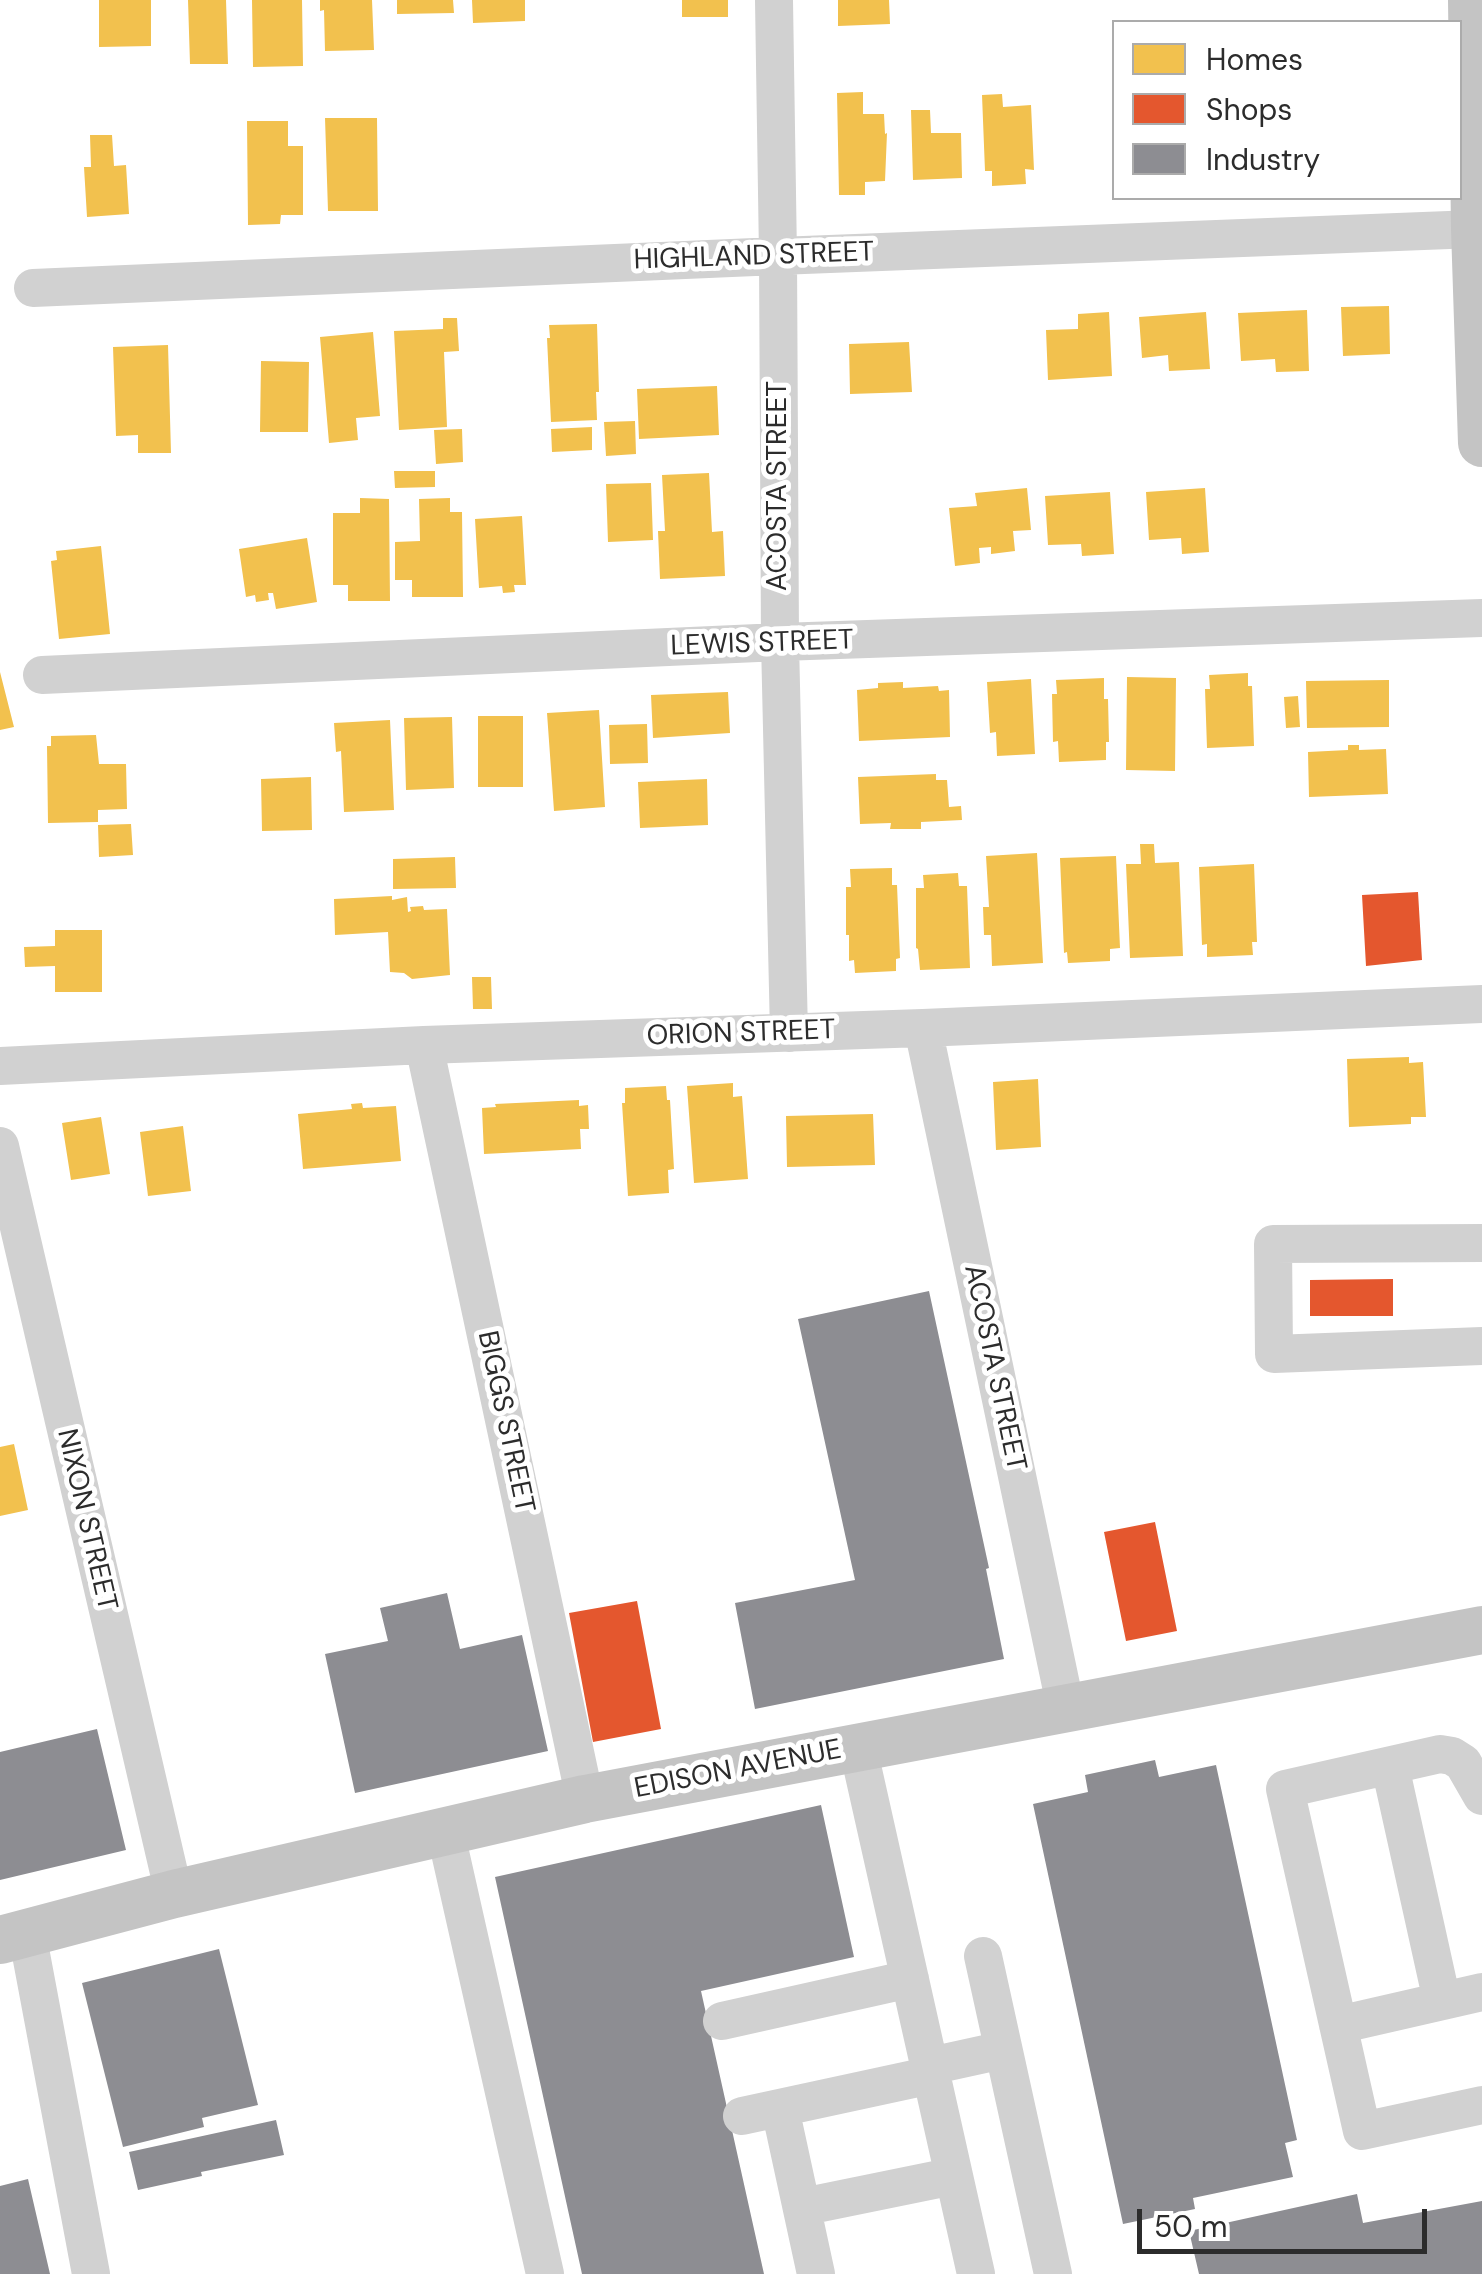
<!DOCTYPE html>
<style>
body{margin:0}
#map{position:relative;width:1482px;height:2274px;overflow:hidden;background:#fff;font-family:"DM Sans",sans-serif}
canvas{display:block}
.legend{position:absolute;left:1112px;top:20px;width:350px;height:180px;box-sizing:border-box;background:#fff;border:2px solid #ababab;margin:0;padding:12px 18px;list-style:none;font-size:30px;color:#2c2c2c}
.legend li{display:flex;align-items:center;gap:20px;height:50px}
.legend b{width:50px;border:2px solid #ababab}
.scale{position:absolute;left:1137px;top:2209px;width:290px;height:45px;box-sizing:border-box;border:5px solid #2c2c2c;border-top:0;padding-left:12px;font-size:30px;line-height:35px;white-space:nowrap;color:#2c2c2c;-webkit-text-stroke:8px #fff;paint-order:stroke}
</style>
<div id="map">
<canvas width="1482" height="2274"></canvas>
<ul class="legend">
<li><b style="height:28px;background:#f2c14e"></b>Homes</li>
<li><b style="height:28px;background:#e4572e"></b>Shops</li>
<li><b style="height:28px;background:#8d8d92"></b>Industry</li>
</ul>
<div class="scale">50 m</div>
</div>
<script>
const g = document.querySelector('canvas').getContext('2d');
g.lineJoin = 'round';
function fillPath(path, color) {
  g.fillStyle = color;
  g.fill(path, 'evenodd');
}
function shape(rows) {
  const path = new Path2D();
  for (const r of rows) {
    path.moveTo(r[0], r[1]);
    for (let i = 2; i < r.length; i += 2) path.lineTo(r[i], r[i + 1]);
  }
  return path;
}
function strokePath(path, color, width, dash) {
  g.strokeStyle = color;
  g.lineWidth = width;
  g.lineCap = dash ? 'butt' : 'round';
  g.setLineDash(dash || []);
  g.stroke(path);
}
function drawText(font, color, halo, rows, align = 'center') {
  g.font = font + ' "DM Sans",sans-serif';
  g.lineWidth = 10;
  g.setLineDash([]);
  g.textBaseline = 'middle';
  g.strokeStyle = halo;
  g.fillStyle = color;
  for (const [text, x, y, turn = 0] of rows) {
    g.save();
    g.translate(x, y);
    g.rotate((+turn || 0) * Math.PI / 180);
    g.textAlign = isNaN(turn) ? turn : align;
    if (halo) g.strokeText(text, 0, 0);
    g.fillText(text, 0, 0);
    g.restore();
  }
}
fillPath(shape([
 [99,0,151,0,151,46,99,47],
 [188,0,226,0,228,64,190,64],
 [252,0,302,0,303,66,253,67],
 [320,0,372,0,374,50,325,51,324,10,320,11],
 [397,0,453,0,454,13,397,14],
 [472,0,525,0,525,21,473,23],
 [682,0,728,0,728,17,682,17],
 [838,0,889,0,890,24,838,26],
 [863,92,863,114,884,114,885,134,887,133,885,181,865,182,865,195,839,195,837,93],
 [1002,94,1003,107,1031,105,1034,170,1025,169,1026,184,992,186,992,171,985,171,982,95],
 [911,110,930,110,931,133,961,133,962,178,913,180],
 [325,118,377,118,378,211,328,211],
 [247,121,288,121,288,146,303,146,303,215,281,215,280,224,248,225],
 [90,135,112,135,114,166,126,165,129,214,87,217,84,167,91,167],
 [1389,306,1390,354,1343,356,1341,307],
 [1307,310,1309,371,1276,372,1275,359,1241,361,1238,313],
 [1109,312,1112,376,1048,380,1046,330,1078,329,1078,314],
 [1206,312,1210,369,1169,371,1168,355,1142,358,1139,317],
 [443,318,457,318,459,351,444,352,447,427,399,430,394,331,443,329],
 [597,324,599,392,596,392,597,420,551,422,547,338,550,338,549,325],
 [373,332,380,416,356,418,358,440,329,443,320,337],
 [909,342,912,392,850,394,849,344],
 [168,345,171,453,138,453,138,435,116,436,113,347],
 [261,361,309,362,308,432,260,432],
 [717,386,719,435,639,439,637,389],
 [635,421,636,454,606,456,604,422],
 [592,427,592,450,552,452,551,429],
 [462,429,463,462,436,464,434,430],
 [394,471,435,471,435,487,395,488],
 [709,473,712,532,723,531,725,576,660,579,658,531,665,531,662,475],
 [651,483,653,540,608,542,606,484],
 [1027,488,1031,530,1013,531,1015,551,991,554,991,547,979,548,980,563,955,566,949,508,977,506,975,493],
 [1205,488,1209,552,1182,554,1181,538,1149,540,1146,492],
 [1110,492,1114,554,1082,556,1081,544,1048,545,1045,496],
 [360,498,389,499,390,601,348,601,348,585,333,585,333,513,360,513],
 [450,498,450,512,462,512,463,597,412,597,412,580,395,580,395,542,420,541,419,499],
 [522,516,526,585,514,585,515,592,503,593,502,586,479,588,475,519],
 [307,538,317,602,276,609,273,593,268,593,269,600,256,602,255,595,246,597,239,549],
 [101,546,110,634,59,639,51,561,57,560,56,551],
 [0,672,14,727,0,730],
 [1248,673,1248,686,1252,686,1254,746,1207,748,1205,689,1210,689,1209,675],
 [1127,677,1176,678,1175,771,1126,770],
 [1104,678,1104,699,1108,699,1109,742,1106,742,1106,760,1059,762,1058,741,1053,742,1052,694,1057,694,1056,680],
 [1031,679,1035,754,997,756,996,732,990,733,987,682],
 [1389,680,1389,727,1307,728,1306,681],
 [903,682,903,688,938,686,939,691,949,690,950,737,859,741,857,690,878,688,878,683],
 [728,692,730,733,653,738,651,695],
 [1298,696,1300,727,1286,728,1284,697],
 [599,710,605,807,554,811,547,713],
 [478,716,523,716,523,787,478,787],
 [452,717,454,788,406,790,404,718],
 [390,720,394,810,344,812,341,751,336,752,334,723],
 [647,724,648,763,610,764,609,725],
 [96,735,99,764,126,764,127,809,98,810,98,822,48,823,47,746,51,746,51,736],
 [1348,745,1359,745,1359,750,1386,749,1388,794,1309,797,1308,752,1348,750],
 [936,774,936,780,947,780,949,807,961,806,962,820,921,822,921,829,890,829,891,823,860,824,858,777],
 [311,777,312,830,262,831,261,779],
 [707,779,708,825,640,828,638,782],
 [131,824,133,855,99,857,98,825],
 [1140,844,1154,844,1155,863,1179,862,1183,956,1130,958,1126,864,1141,864],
 [1037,853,1043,963,992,966,991,935,984,935,983,907,989,907,986,856],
 [1116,856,1120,948,1110,949,1110,961,1068,963,1067,952,1064,953,1060,858],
 [455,857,456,888,393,889,393,859],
 [1254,864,1257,942,1252,942,1253,955,1207,957,1207,944,1202,945,1199,867],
 [892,868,892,885,897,885,900,958,896,959,896,971,855,973,854,960,849,961,849,935,846,935,846,887,851,887,850,869],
 [958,873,959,886,967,886,970,968,920,970,918,949,916,948,916,888,924,888,923,875],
 [392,896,392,900,407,897,408,912,411,911,410,907,423,906,424,910,447,909,450,975,412,979,404,973,390,972,388,932,335,935,334,899],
 [55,930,102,930,102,992,55,992,55,966,25,967,24,947,55,946],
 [472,977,491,977,492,1009,473,1009],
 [1409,1057,1409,1063,1423,1062,1426,1117,1411,1117,1411,1124,1349,1127,1347,1059],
 [1038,1079,1041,1147,996,1150,993,1082],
 [733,1083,733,1097,742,1096,748,1179,694,1183,687,1086],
 [666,1086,667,1100,670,1100,674,1169,668,1170,669,1193,628,1196,622,1103,625,1103,625,1088],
 [579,1100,579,1106,588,1105,589,1129,580,1129,581,1149,484,1154,482,1108,496,1107,495,1104],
 [362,1103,363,1108,396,1106,401,1161,303,1169,298,1114,352,1109,351,1104],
 [873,1114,875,1165,787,1167,786,1116],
 [101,1117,110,1174,71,1180,62,1123],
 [183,1126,191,1191,148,1196,140,1132],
 [14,1444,28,1510,0,1516,0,1447]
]), '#f2c14e');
fillPath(shape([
 [1418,892,1422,960,1366,966,1362,895],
 [1393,1279,1393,1316,1310,1316,1310,1280],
 [1155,1522,1177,1631,1126,1641,1104,1532],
 [637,1601,661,1729,593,1742,569,1613]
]), '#e4572e');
fillPath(shape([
 [929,1291,989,1568,986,1569,1004,1659,755,1709,735,1603,855,1580,798,1319],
 [447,1593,460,1649,522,1635,548,1751,355,1793,325,1654,388,1641,380,1608],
 [97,1729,126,1850,0,1880,0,1752],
 [1155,1760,1159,1777,1216,1765,1297,2140,1285,2143,1293,2177,1193,2198,1195,2209,1123,2224,1033,1804,1088,1792,1085,1775],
 [821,1805,854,1957,701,1991,764,2274,582,2274,495,1877],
 [219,1949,258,2105,202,2118,204,2127,123,2147,82,1983],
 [276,2120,284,2155,201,2172,202,2176,138,2190,129,2152],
 [28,2179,50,2274,0,2274,0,2186],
 [1357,2194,1363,2223,1482,2201,1482,2274,1199,2274,1189,2231]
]), '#8d8d92');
strokePath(shape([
 [774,0,778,256,780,642,789,1033],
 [33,288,778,256,1475,229],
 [42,675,780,642,1482,618],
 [923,1028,1066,1709],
 [424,1045,585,1799],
 [0,1066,424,1045,923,1028,1482,1004],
 [0,1146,174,1894],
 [1482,1243,1273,1244,1274,1354,1482,1346],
 [858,1748,976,2274],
 [1390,1766,1442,2001],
 [1482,1796,1463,1763,1452,1756,1440,1754,1285,1789,1362,2131,1482,2105],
 [445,1830,545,2274],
 [27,1933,91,2274],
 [983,1956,1053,2274],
 [722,2021,910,1979],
 [1338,2025,1482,1992],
 [930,2066,1003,2050],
 [780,2108,816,2274],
 [742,2116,932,2075],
 [802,2207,954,2176]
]), '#d1d1d1', 38);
strokePath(shape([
 [1472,0,1475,229,1482,443],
 [0,1940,174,1894,585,1799,1482,1630]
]), '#c4c4c4', 48);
drawText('28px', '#2c2c2c', '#fff', [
 ["HIGHLAND STREET",754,257,-2],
 ["ACOSTA STREET",779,486,-90],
 ["LEWIS STREET",762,644,-2],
 ["ORION STREET",741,1034,-2],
 ["ACOSTA STREET",994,1368,78],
 ["BIGGS STREET",505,1422,78],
 ["NIXON STREET",86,1520,77],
 ["EDISON AVENUE",738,1770,-11]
]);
</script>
